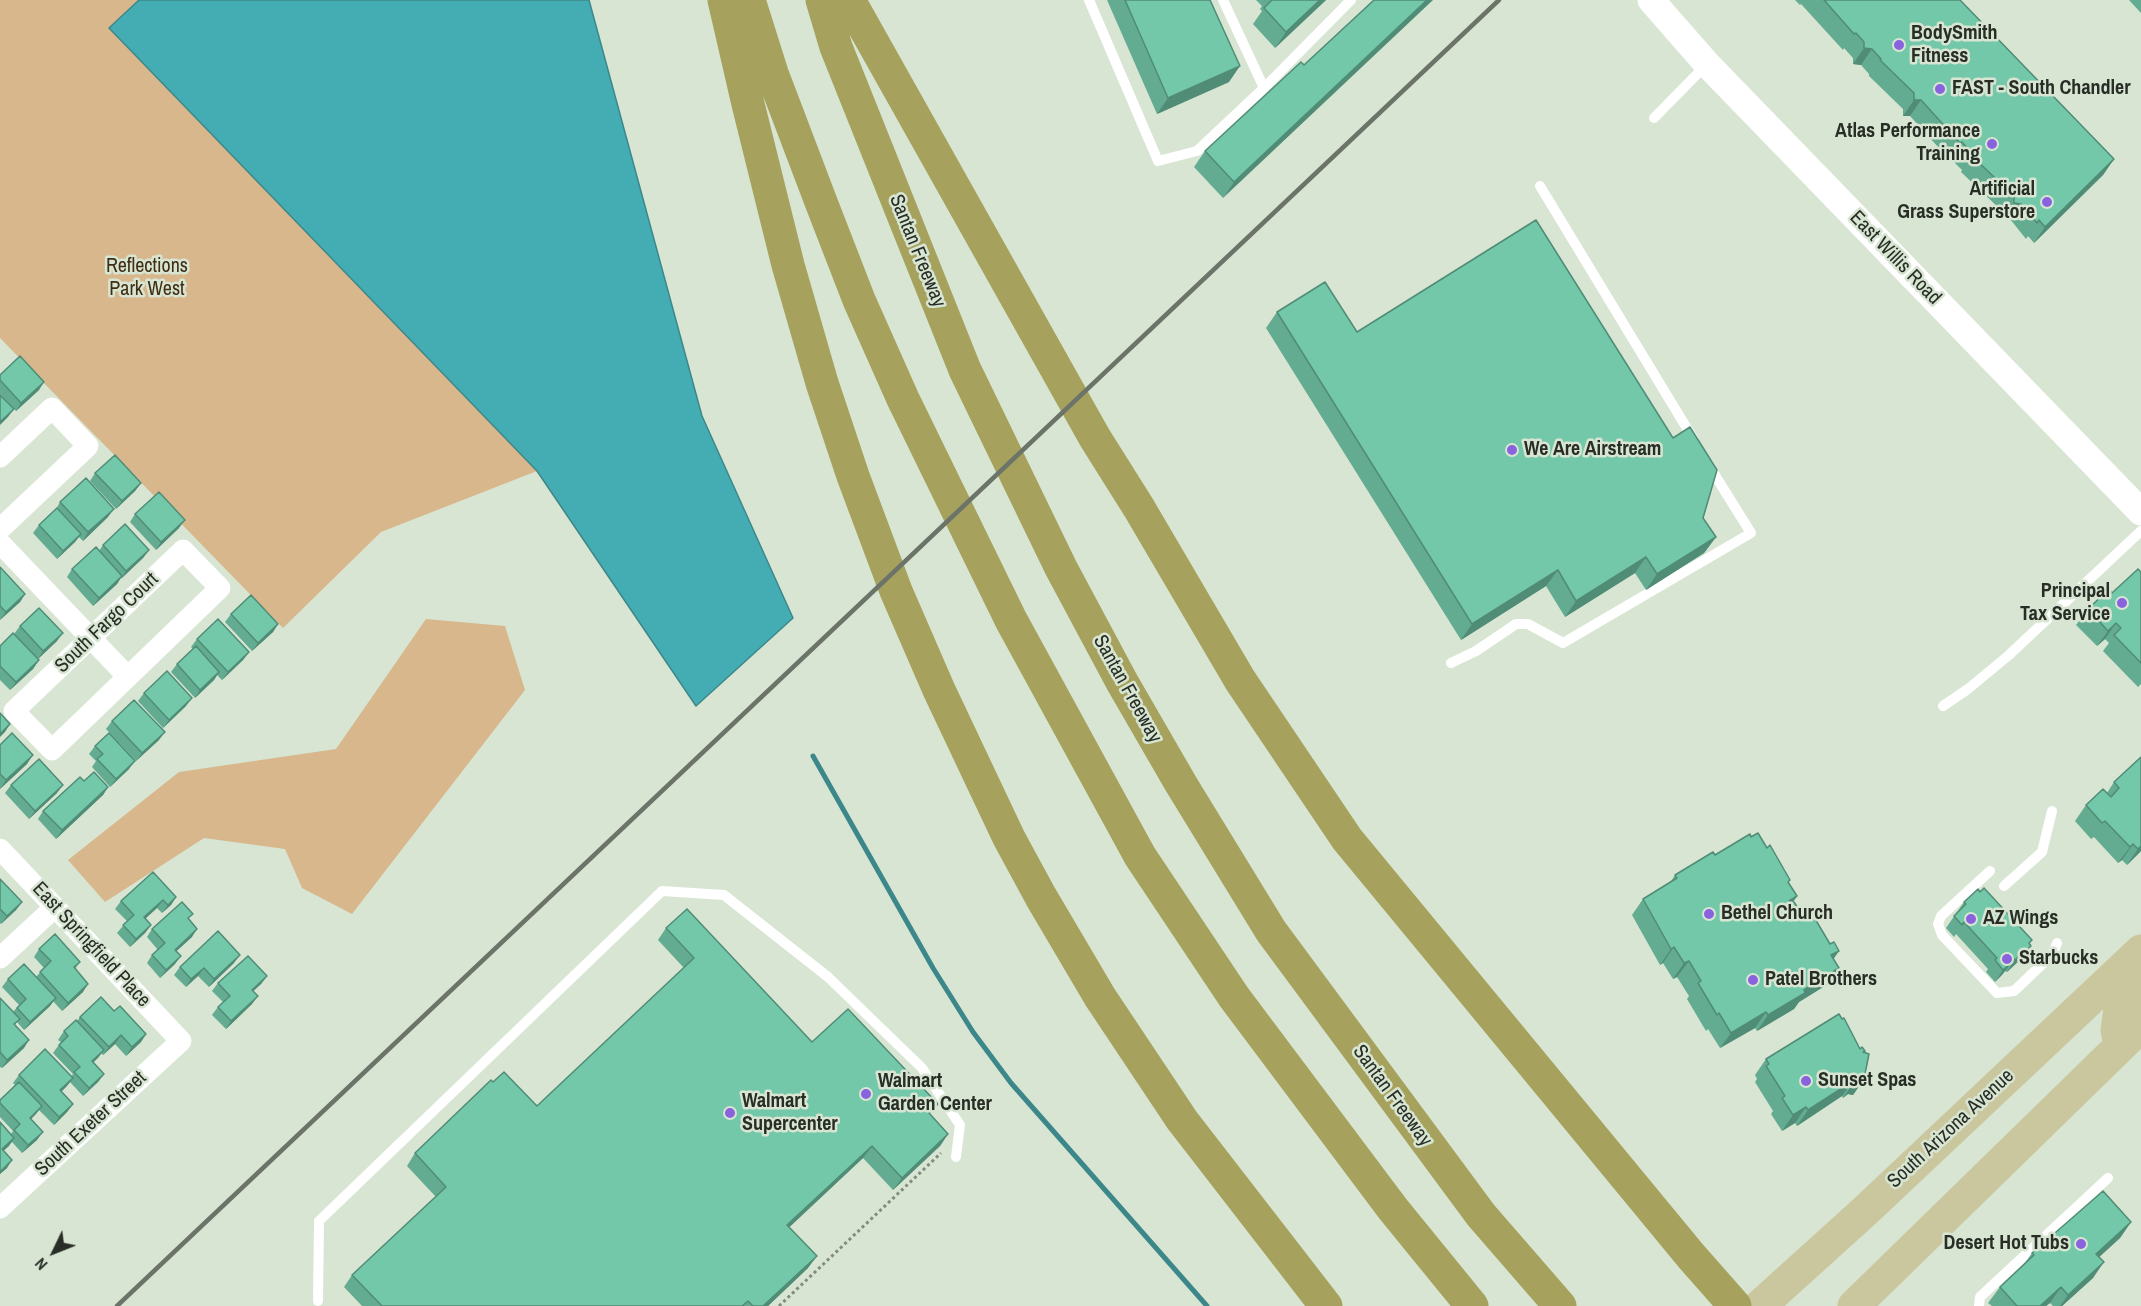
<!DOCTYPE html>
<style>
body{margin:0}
#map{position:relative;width:2141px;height:1306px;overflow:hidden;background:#d7e5d2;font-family:"Archivo Narrow",sans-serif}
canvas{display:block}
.north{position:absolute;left:24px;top:1222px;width:60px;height:60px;-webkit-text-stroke:4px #d7e5d2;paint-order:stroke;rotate:227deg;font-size:16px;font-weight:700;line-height:24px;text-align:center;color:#282d26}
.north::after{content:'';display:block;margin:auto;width:21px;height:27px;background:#282d26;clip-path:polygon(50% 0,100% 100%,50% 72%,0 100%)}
</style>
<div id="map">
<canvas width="2141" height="1306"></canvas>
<div class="north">N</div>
</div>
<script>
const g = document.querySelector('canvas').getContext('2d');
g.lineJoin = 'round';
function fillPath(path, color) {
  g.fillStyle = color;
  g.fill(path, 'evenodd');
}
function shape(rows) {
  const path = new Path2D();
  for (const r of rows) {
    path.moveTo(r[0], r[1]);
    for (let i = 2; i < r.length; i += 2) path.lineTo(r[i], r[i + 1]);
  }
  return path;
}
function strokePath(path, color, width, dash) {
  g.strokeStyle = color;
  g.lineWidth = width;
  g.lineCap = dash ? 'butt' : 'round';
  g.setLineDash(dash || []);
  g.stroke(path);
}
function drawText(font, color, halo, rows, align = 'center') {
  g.font = font + ' "Archivo Narrow",sans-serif';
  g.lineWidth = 5;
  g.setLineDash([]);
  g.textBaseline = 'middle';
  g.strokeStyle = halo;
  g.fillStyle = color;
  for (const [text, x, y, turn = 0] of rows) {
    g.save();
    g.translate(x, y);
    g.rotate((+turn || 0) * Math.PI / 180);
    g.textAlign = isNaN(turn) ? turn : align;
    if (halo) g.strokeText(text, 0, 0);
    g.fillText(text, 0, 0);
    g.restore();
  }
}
fillPath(shape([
 [0,0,139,0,109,28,537,471,381,532,283,628,0,338],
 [426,619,505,626,525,690,352,914,302,888,285,849,204,838,105,902,68,860,179,772,336,749]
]), '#d8b78d');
const water = shape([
 [139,0,589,0,702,416,793,618,696,706,537,471,109,28,139,0]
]);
fillPath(water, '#44adb3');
strokePath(water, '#3c8789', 1.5);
strokePath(shape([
 [813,756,933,968,973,1032,1011,1083,1207,1306]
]), '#3c8789', 5);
strokePath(shape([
 [779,1306,941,1153]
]), '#828c7e', 3, [3, 3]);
strokePath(shape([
 [1089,0,1158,161,1197,151,1264,88,1351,0],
 [1223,0,1264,88],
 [1654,118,1707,64],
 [1540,186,1694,440],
 [1451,663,1476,651,1516,624,1528,624,1563,643,1751,533,1708,464],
 [1943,706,1968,689,2009,655,2141,531],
 [1990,871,1941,916,1938,924,1942,935,1997,993,2014,991,2053,954,2057,943],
 [2004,886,2042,852,2052,811],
 [318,1301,319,1221,662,891,724,895,828,977,922,1068,960,1125,956,1157],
 [1979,1306,1980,1297,2108,1178]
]), '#fff', 10);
strokePath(shape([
 [0,457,52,408,88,446,0,529],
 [0,543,128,677],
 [183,550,220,588,52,750,14,711,183,550],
 [0,849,181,1041,0,1208],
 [0,958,55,907]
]), '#fff', 21);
strokePath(shape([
 [1651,0,1707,64,2141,512]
]), '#fff', 27);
strokePath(shape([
 [2120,1046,2117,1030,2120,1009,2141,986],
 [1760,1306,1864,1212,2141,951],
 [1854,1306,2141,1026]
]), '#cac79e', 33);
strokePath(shape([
 [724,0,748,104,788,265,822,383,853,476,896,591,939,690,1009,838,1041,897,1100,997,1182,1120,1326,1306],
 [749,0,772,73,821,202,859,300,903,399,1011,620,1140,856,1234,997,1393,1209,1472,1306],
 [822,0,836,47,965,370,1061,568,1122,682,1181,784,1271,931,1481,1215,1560,1306],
 [849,0,1095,438,1139,508,1240,680,1347,839,1691,1256,1735,1306]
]), '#a6a25d', 33);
strokePath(shape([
 [117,1306,1499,0]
]), '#6c7469', 4.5);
fillPath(shape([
 [1107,0,1210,0,1229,82,1157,114],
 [1256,0,1326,0,1275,48,1253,24,1262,11,1260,9,1262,6],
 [1374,0,1223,198,1194,167,1205,151,1304,65],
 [1795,0,1960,0,2114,159,2103,175,2034,243,2028,236,2026,239,2010,219,2003,219,2003,212,1961,172,1962,170,1950,158,1949,159,1910,116,1903,116,1903,109,1869,76,1869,74,1861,65,1853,64,1853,58,1844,48,1843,50,1801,4,1800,5],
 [2129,0,2141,0,2141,13],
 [1277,312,1357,332,1703,518,1716,537,1704,553,1646,590,1635,573,1565,617,1546,586,1461,640,1266,328],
 [0,375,39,390,16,411,0,394],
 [95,473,141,483,135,491,116,509,90,481],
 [60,502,108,517,83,541,79,537,75,542,57,559,33,533,39,525,55,511],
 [135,514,179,528,156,550,130,522],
 [103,545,149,550,143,558,120,579,117,584,93,606,67,577,72,569,99,551],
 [0,567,25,594,20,602,0,620],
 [2141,572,2141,684,2138,687,2103,651,2109,643,2105,639,2097,646,2076,625,2088,609,2112,593],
 [231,614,278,624,273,632,252,651,225,622],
 [20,626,57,641,38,659,14,634],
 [197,639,249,652,243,660,222,680,217,675,214,680,195,698,171,672,177,664,193,649,191,647],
 [0,646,39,660,33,669,10,690,0,680],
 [144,693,186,706,163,728,138,701],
 [112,721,159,740,136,761,106,729],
 [0,745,27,764,0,789],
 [95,746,129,769,110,787,92,767,96,761,89,754],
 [2141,757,2141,851,2127,865,2122,860,2118,863,2094,837,2091,839,2075,821,2086,805,2107,793,2114,782],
 [84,781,108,787,103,795,56,839,38,819,43,811],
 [11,785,57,793,29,819,5,793],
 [1751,837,1789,883,1797,896,1792,904,1803,916,1815,916,1814,917,1833,959,1839,968,1828,984,1799,1002,1794,1009,1757,1031,1755,1028,1720,1048,1708,1029,1706,1031,1687,999,1689,996,1677,977,1673,979,1663,963,1660,965,1632,915,1643,899,1670,883,1675,875],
 [0,879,22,902,16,910,1,924,0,923],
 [176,897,171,905,162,913,157,908,145,919,151,925,145,933,130,947,117,933,127,921,115,909,121,901],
 [1964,902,2031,946,2022,958,2007,972,2005,971,1995,982,1986,972,1988,969,1956,934,1954,937,1946,928],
 [189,919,192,937,176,951,175,964,160,978,147,963,152,955,158,950,147,937,152,929],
 [666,928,812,1042,931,1115,948,1134,940,1146,893,1190,863,1158,789,1227,808,1268,768,1306,362,1306,344,1287,352,1275,436,1197,407,1166,415,1153,537,1106,684,968,658,940],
 [39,949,80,962,75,969,83,992,62,1011,53,1001,50,1006,24,1030,17,1022,15,1025,24,1048,2,1068,0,1067,0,1068,0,998,13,1012,19,1005,2,987,8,979,36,977,44,968,34,957],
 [234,963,209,987,198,976,186,987,174,975,180,967],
 [267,976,261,984,253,991,252,1004,226,1029,212,1015,218,1007,223,1002,212,991,218,983],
 [114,1011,146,1034,141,1042,126,1056,115,1044,103,1055,101,1053,93,1063,104,1074,98,1082,83,1096,70,1082,61,1092,73,1104,67,1112,54,1125,39,1110,31,1119,37,1140,22,1153,12,1142,3,1151,7,1168,0,1174,0,1122,11,1134,13,1131,0,1117,0,1100,15,1085,13,1083,19,1075,71,1077,73,1074,53,1053,61,1042,58,1040,64,1031,77,1021,80,1017],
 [1860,1049,1864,1053,1864,1079,1853,1095,1848,1094,1843,1098,1842,1096,1797,1126,1795,1123,1782,1131,1771,1114,1773,1111,1755,1082,1757,1079,1755,1075,1766,1059],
 [2131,1222,2120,1238,2099,1257,2093,1278,2062,1306,2053,1306,2050,1303,2046,1306,1992,1306,1988,1303,2000,1287,2024,1264,2032,1253]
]), '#63ac91');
fillPath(shape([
 [1320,0,1326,0,1275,48,1286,32],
 [1427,0,1433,0,1223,198,1234,182],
 [1864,48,1872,49,1861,65,1853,64],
 [1240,66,1229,82,1157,114,1168,98],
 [1914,100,1921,100,1910,116,1903,116],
 [2114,159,2103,175,2034,243,2045,227],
 [2014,203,2021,204,2010,219,2003,219],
 [44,382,39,390,16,411,21,403],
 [14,409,8,417,0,425,0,422],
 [141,483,135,491,116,509,122,501],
 [114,509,108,517,83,541,88,532],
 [185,520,179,528,156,550,161,542],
 [81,534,75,542,57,559,63,551],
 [1716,537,1704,553,1646,590,1657,574],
 [149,550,143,558,121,579,126,571],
 [1646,557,1635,573,1565,617,1576,601],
 [1558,570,1546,586,1461,640,1472,624],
 [122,576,117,584,93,606,99,598],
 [25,594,20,602,0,620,6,612],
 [2116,623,2105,639,2097,646,2108,631],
 [278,624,273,632,252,651,258,643],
 [63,633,57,641,38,659,43,651],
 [249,652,243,660,222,680,228,672],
 [39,660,33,669,10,690,16,682],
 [219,672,214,680,195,698,200,690],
 [192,698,186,706,163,728,169,720],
 [10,724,5,732,0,737,0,734],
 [165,732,159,740,136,761,142,753],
 [33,755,27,764,0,789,6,780],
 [135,761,129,769,110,787,116,779],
 [63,785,57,793,29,819,35,811],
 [108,787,103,795,56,839,62,830],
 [2133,844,2122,860,2118,863,2130,847],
 [2141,846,2141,851,2127,865,2138,849],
 [1797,896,1786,912,1789,901],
 [176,897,171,905,162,913,168,905],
 [163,900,157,908,138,925,144,917],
 [22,902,16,910,1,924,7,916],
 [151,925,145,933,130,947,136,939],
 [197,929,192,937,169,958,175,950],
 [2031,946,2022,958,2007,972,2015,960],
 [1674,947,1663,963,1660,965,1671,949],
 [1839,951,1828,967,1831,955],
 [240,955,234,963,209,987,214,979],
 [181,956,175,964,160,978,166,970],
 [2013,958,2006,967,2011,963,2002,975,1995,982,2009,961],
 [1689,961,1677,977,1673,979,1684,963],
 [204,968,198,976,186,987,191,979],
 [1839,968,1828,984,1799,1002,1794,1009,1757,1031,1768,1015,1804,990],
 [267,976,261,984,246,998,252,990],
 [88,984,83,992,62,1011,68,1003],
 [258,996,252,1004,226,1029,231,1021],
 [56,998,50,1006,24,1030,30,1022],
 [1766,1012,1755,1028,1720,1048,1731,1033],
 [146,1034,141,1042,126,1056,132,1047],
 [121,1035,115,1044,103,1055,109,1047],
 [29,1040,24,1048,2,1068,7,1060],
 [104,1050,98,1058,86,1069,92,1061],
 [104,1074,98,1082,83,1096,89,1088],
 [73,1078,67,1086,55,1098,60,1090],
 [1857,1078,1864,1079,1853,1095,1848,1094,1843,1098],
 [1853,1081,1842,1096,1797,1126,1808,1110],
 [73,1104,67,1112,54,1125,59,1117],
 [42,1106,36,1114,24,1126,30,1118],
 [1806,1107,1795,1123,1782,1131,1793,1115],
 [43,1132,37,1140,22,1153,28,1145],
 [948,1134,940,1146,893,1190,902,1178],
 [14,1138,9,1146,0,1154,2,1149],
 [872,1146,863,1158,779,1237,787,1225],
 [12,1160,7,1168,0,1174,0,1172],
 [2131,1222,2120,1238,2085,1270,2096,1254],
 [817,1256,808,1268,768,1306,763,1306],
 [2104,1262,2093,1278,2062,1306,2060,1306,2068,1295],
 [2061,1287,2050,1303,2046,1306,2040,1306]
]), '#508c76');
const building = shape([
 [1125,0,1210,0,1240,66,1168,98,1125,0],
 [1272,0,1320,0,1286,32,1264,8,1272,0],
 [1374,0,1427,0,1234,182,1205,151,1301,62,1304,65,1374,0],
 [1824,0,1960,0,2114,159,2045,227,2039,220,2037,223,2021,204,2014,203,2014,196,1972,156,1973,154,1962,142,1960,143,1921,100,1914,100,1914,93,1880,60,1881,59,1872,49,1864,48,1864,42,1856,33,1854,34,1824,0],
 [1536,220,1673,438,1690,427,1717,470,1703,518,1716,537,1657,574,1646,557,1576,601,1558,570,1472,624,1277,312,1325,282,1357,332,1536,220],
 [20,356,44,382,21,403,0,380,0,375,20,356],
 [0,395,14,409,0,422,0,395],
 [115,455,141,483,122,501,95,473,115,455],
 [86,478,114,509,88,532,60,502,86,478],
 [159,492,185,520,161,542,135,514,159,492],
 [57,508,81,534,63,551,39,525,57,508],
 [125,524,149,550,126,571,103,545,125,524],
 [96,547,122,576,99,598,72,569,96,547],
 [0,567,25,594,6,612,0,606,0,567],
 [2138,569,2141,572,2141,663,2114,635,2121,628,2116,623,2108,631,2088,609,2109,589,2112,593,2138,569],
 [251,595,278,624,258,643,231,614,251,595],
 [39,608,63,633,43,651,20,626,39,608],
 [218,619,249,652,228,672,197,639,218,619],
 [13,633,39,660,16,682,0,666,0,646,13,633],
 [196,646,219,672,200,690,177,664,196,646],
 [167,671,192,698,169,720,144,693,167,671],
 [134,700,165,732,142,753,112,721,134,700],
 [0,713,10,724,0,734,0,713],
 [12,733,33,755,6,780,0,774,0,745,12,733],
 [109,733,135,761,116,779,97,759,103,754,95,746,109,733],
 [2141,757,2141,846,2138,849,2133,844,2130,847,2105,821,2102,823,2086,805,2103,789,2111,797,2119,788,2114,782,2141,757],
 [39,759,63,785,35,811,11,785,39,759],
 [94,772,108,787,62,830,43,811,80,777,84,781,94,772],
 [1758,833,1767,848,1770,845,1790,880,1788,882,1797,896,1789,901,1791,904,1794,902,1803,916,1812,910,1815,916,1814,917,1830,944,1834,942,1839,951,1831,955,1839,968,1804,990,1805,993,1768,1015,1766,1012,1731,1033,1719,1013,1717,1015,1698,983,1701,981,1689,961,1684,963,1674,947,1671,949,1643,899,1677,878,1675,875,1713,852,1715,855,1750,834,1751,837,1758,833],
 [153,872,176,897,168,905,163,900,144,917,151,925,136,939,123,925,134,915,121,901,153,872],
 [0,879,22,902,7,916,0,909,0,879],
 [1984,888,2032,940,2029,943,2031,946,2015,960,2013,958,2009,961,2011,963,2003,970,1995,960,1997,958,1964,922,1962,925,1954,916,1966,904,1964,902,1978,889,1980,892,1984,888],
 [182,902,193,914,188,918,197,929,175,950,181,956,166,970,152,955,165,943,152,929,182,902],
 [687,909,812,1042,848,1009,938,1104,929,1113,948,1134,902,1178,872,1146,787,1225,817,1256,763,1306,753,1306,748,1301,742,1306,382,1306,352,1275,446,1187,415,1153,491,1080,493,1082,504,1072,537,1106,694,958,666,928,687,909],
 [218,931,240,955,214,979,204,968,191,979,180,967,218,931],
 [55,934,80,962,74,967,88,984,68,1003,40,972,51,961,39,949,55,934],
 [248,956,267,976,252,990,258,996,231,1021,218,1007,230,996,218,983,248,956],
 [24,964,56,998,30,1022,17,1008,26,999,8,979,24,964],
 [101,997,114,1011,120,1006,146,1034,132,1047,121,1035,109,1047,80,1017,101,997],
 [0,998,20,1019,14,1024,29,1040,7,1060,0,1052,0,998],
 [1839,1014,1842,1019,1844,1018,1860,1049,1862,1047,1865,1051,1863,1052,1869,1054,1864,1079,1857,1078,1858,1079,1854,1082,1853,1081,1808,1110,1806,1107,1793,1115,1782,1098,1785,1096,1766,1066,1769,1064,1766,1059,1839,1014],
 [76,1020,104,1050,92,1061,104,1074,89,1088,74,1072,80,1067,59,1045,68,1036,64,1031,76,1020],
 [45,1049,73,1078,60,1090,73,1104,59,1117,19,1075,45,1049],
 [19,1082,42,1106,30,1118,43,1132,28,1145,14,1130,20,1124,0,1103,0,1100,19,1082],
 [0,1122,14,1138,2,1149,12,1160,0,1172,0,1122],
 [2103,1191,2131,1222,2096,1254,2104,1262,2068,1295,2061,1287,2040,1306,2017,1306,2000,1287,2034,1255,2032,1253,2103,1191]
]);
fillPath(building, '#73c8a9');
strokePath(building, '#508c76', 1.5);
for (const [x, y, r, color] of [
 [1899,45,6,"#8963de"],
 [1940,89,6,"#8963de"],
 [1992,144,6,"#8963de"],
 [2047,202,6,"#8963de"],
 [1512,450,6,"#8963de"],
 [2122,603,6,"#8963de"],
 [1709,914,6,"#8963de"],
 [1971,919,6,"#8963de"],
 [2007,959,6,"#8963de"],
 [1753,980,6,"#8963de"],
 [1806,1081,6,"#8963de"],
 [866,1094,6,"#8963de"],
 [730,1113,6,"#8963de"],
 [2081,1244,6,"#8963de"]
]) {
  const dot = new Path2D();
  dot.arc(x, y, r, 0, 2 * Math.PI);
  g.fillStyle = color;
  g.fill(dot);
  strokePath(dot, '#d7e5d2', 2);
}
drawText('bold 20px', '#282d26', '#d7e5d2', [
 ["BodySmith",1911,34],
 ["Fitness",1911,57],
 ["FAST - South Chandler",1952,89],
 ["Atlas Performance",1980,132,"right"],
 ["Training",1980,155,"right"],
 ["Artificial",2035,190,"right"],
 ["Grass Superstore",2035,213,"right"],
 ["We Are Airstream",1524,450],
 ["Principal",2110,592,"right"],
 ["Tax Service",2110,615,"right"],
 ["Bethel Church",1721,914],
 ["AZ Wings",1983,919],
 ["Starbucks",2019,959],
 ["Patel Brothers",1765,980],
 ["Sunset Spas",1818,1081],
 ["Walmart",878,1082],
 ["Garden Center",878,1105],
 ["Walmart",742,1102],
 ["Supercenter",742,1125],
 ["Desert Hot Tubs",2069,1244,"right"]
], 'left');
drawText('20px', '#282d26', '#d7e5d2', [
 ["Santan Freeway",917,251,68],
 ["East Willis Road",1895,258,46],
 ["South Fargo Court",107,623,-44],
 ["Santan Freeway",1127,689,61],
 ["East Springfield Place",91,945,47],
 ["Santan Freeway",1392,1096,54],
 ["South Exeter Street",91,1124,-43],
 ["South Arizona Avenue",1951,1129,-43]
]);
drawText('20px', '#412d12', '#d7e5d2', [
 ["Reflections",147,267],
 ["Park West",147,290]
]);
</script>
